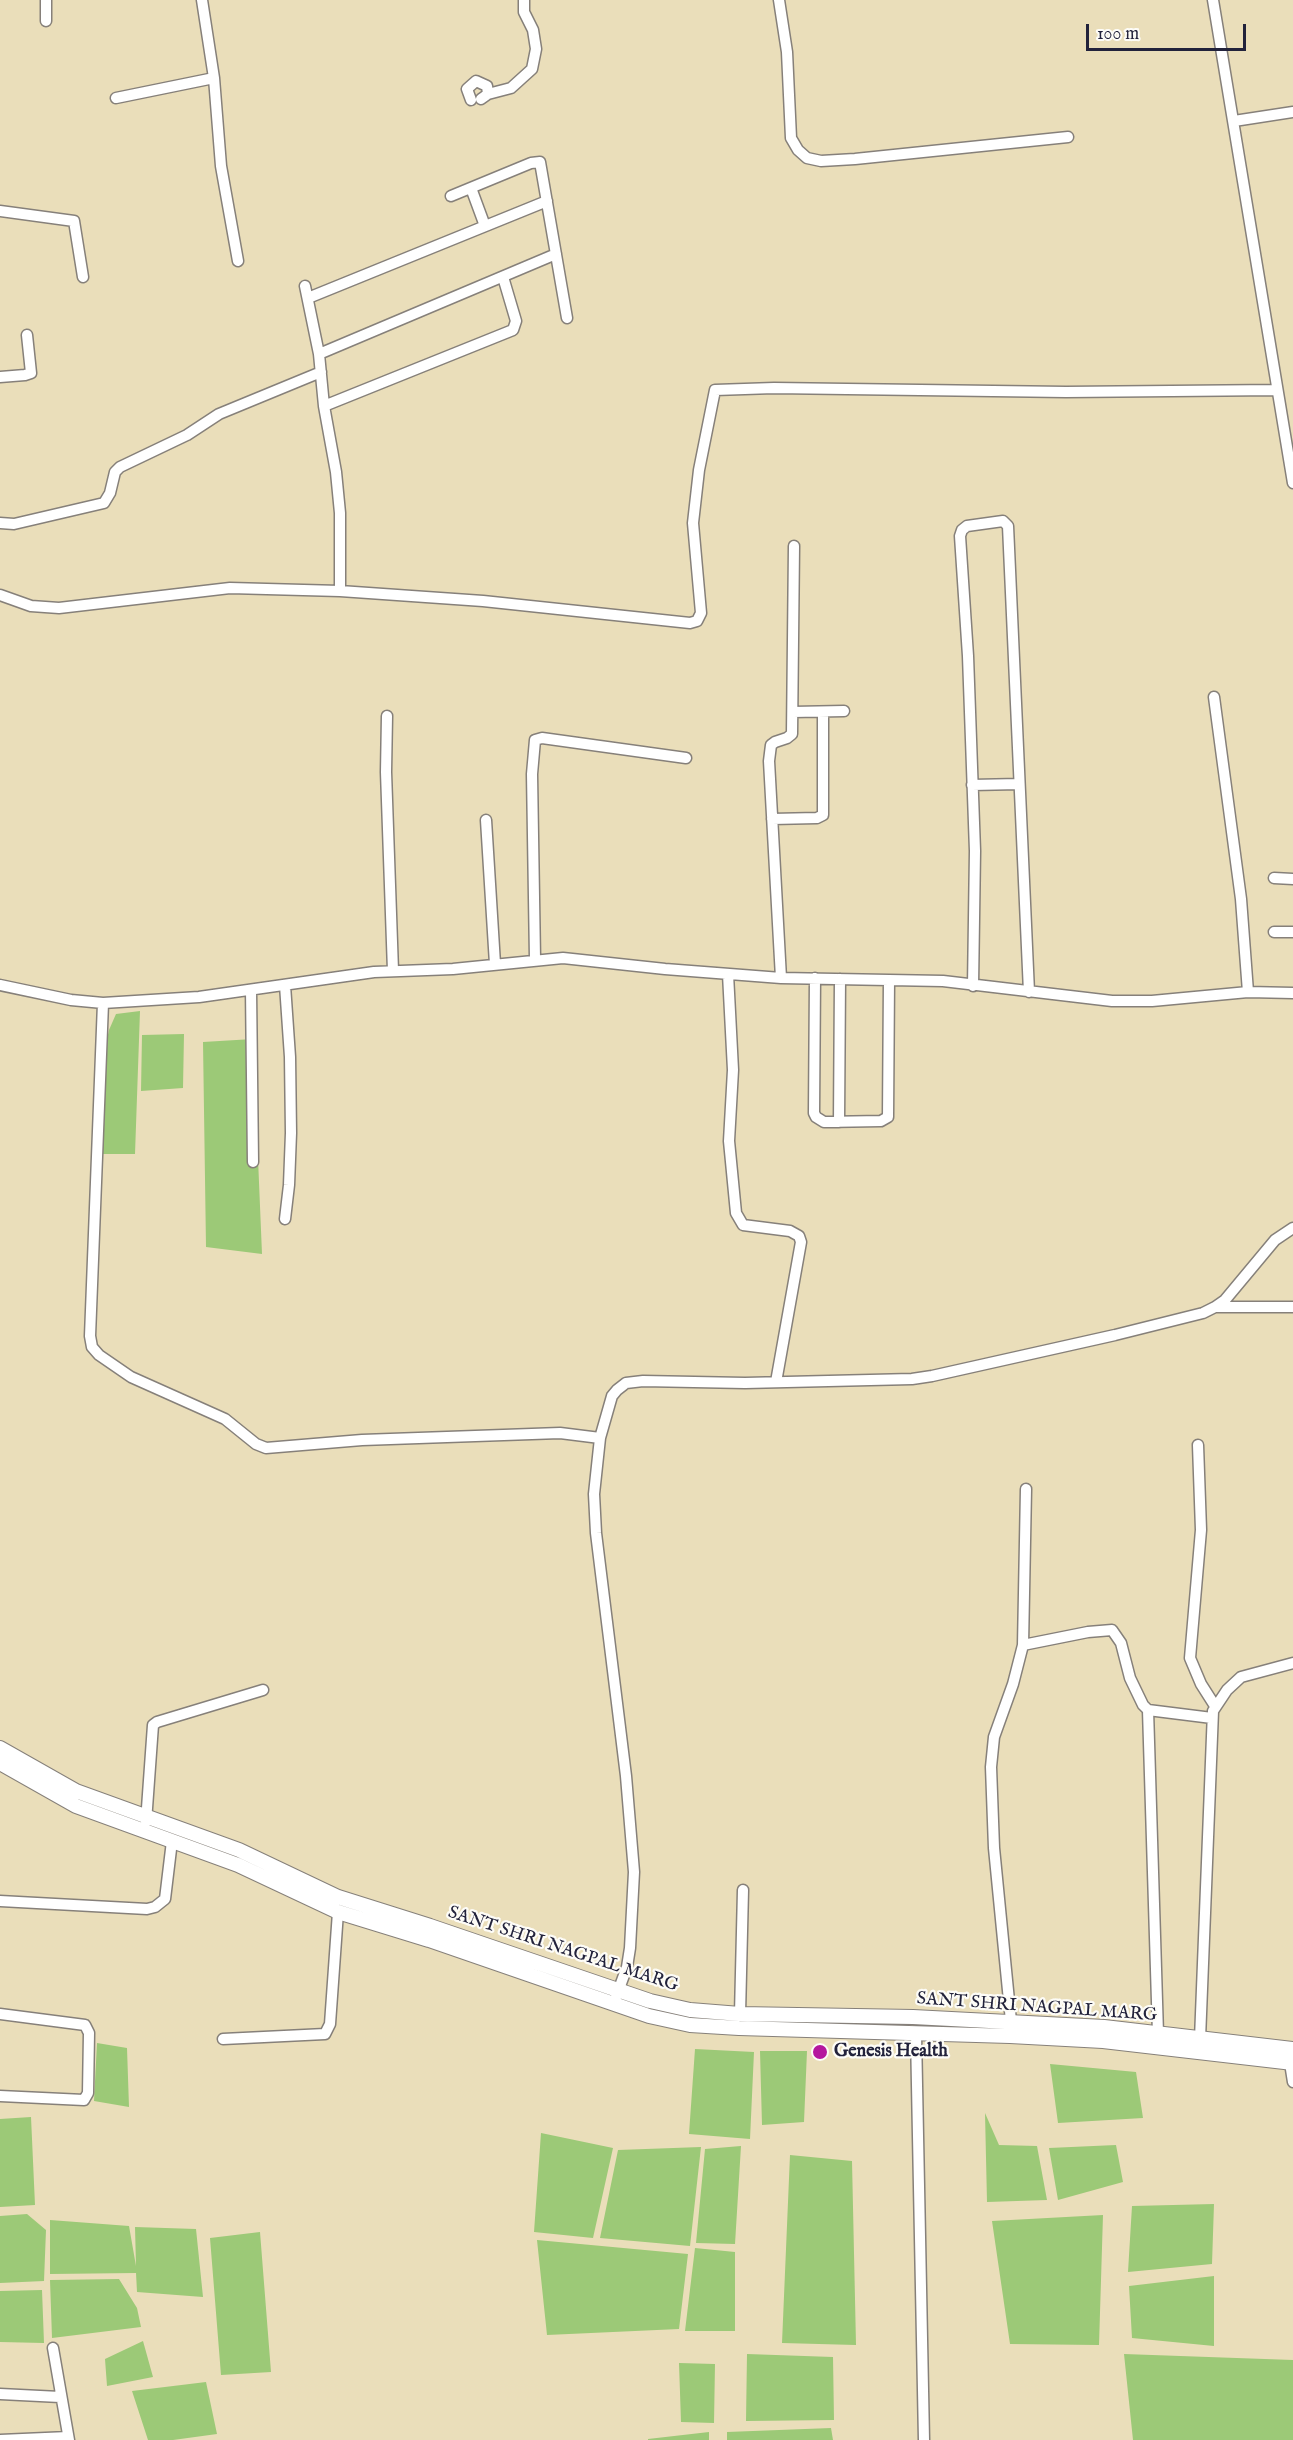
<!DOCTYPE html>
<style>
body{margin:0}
#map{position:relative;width:1293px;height:2440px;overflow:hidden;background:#eadeba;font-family:"IM FELL English",serif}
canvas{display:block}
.scale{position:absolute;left:1086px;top:24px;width:160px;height:27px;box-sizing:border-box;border:3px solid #22223b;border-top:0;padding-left:8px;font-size:18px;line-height:21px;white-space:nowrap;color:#22223b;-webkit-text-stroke:4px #fdfcf7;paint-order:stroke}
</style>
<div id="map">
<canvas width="1293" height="2440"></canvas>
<div class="scale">100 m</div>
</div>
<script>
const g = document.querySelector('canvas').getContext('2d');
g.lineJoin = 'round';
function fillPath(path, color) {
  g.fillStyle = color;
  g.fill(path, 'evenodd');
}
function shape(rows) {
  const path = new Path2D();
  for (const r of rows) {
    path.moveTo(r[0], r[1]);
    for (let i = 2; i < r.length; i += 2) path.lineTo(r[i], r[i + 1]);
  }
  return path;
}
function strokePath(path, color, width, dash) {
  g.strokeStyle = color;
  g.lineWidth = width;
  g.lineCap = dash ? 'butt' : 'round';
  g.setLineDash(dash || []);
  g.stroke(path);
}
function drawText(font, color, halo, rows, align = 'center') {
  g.font = font + ' "IM FELL English",serif';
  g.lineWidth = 4.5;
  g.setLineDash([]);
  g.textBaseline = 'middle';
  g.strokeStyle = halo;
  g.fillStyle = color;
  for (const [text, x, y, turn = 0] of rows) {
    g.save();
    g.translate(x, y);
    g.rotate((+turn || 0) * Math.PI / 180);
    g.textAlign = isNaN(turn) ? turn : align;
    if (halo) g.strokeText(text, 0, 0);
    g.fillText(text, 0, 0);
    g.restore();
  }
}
fillPath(shape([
 [140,1011,135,1154,100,1154,105,1049,109,1030,116,1014],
 [184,1034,183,1088,141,1091,142,1035],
 [253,1039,262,1254,206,1247,203,1042],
 [97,2043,127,2048,129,2107,94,2101],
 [695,2049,754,2052,750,2139,689,2134],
 [760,2051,807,2051,804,2122,762,2125],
 [1050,2064,1136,2072,1143,2118,1058,2123],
 [985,2113,999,2145,1037,2146,1047,2200,987,2202],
 [31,2117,35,2205,0,2207,0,2119],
 [541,2133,613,2148,593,2238,534,2232],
 [1116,2145,1123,2182,1058,2200,1049,2148],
 [741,2146,735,2244,696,2243,705,2149],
 [701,2147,690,2246,600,2238,618,2150],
 [790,2155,852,2161,856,2345,782,2343],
 [1214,2204,1212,2264,1128,2272,1132,2206],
 [27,2214,46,2230,44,2281,0,2283,0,2216],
 [1103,2215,1099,2345,1010,2344,992,2221],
 [50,2220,129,2226,136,2266,135,2227,196,2229,203,2297,137,2292,136,2273,50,2274],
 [260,2232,271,2372,221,2375,210,2238],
 [537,2240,688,2254,679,2329,547,2335],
 [695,2248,735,2252,735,2331,685,2331],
 [1214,2276,1214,2346,1132,2338,1129,2286],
 [119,2279,137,2308,141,2327,52,2338,50,2280],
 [42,2290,44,2343,0,2342,0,2291],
 [143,2341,153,2377,107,2386,105,2359],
 [747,2354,833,2357,834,2420,746,2421],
 [1124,2354,1293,2360,1293,2440,1133,2440],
 [679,2363,715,2364,714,2423,681,2422],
 [206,2382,217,2434,173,2440,148,2440,132,2391],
 [831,2428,833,2440,727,2440,727,2432],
 [709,2432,709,2440,648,2440,648,2439]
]), '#9cc977');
const street = shape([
 [46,0,46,21],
 [202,0,214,78,221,166,238,261],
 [779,0,787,52,791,138,798,150,807,158,821,161,855,159,1068,137],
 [1213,0,1293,483],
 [116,98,214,78],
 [481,99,488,94,511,88,532,69,536,49,533,30,524,12,524,0],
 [471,100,467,89,476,81,487,86,488,94],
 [1234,121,1293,112],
 [471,188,485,226],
 [451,196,531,163,540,162,567,318],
 [0,211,74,221,83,277],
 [305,286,319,354,324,406,336,472,340,513,340,591],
 [308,298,547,201],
 [319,354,556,254],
 [0,377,25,375,31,373,27,335],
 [324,406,513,330,516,321,503,277],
 [0,523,14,524,104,503,110,493,115,472,120,467,187,435,219,414,321,372],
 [0,595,31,606,59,608,230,588,340,591,483,601,690,623,697,621,701,613,693,523,699,470,715,390,774,388,1066,392,1277,390],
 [1214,697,1241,899,1248,992],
 [793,712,844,711],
 [387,716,386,772,393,971],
 [972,785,1019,784],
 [772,819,817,818,823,815,823,712],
 [486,820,495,964],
 [1274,878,1293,879],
 [1274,932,1293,932],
 [535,959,532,774,535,740,542,738,686,758],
 [728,974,733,1070,729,1141,736,1213,743,1225,790,1231,799,1236,801,1242,776,1382],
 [781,978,769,761,771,745,775,742,787,738,792,734,794,546],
 [815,978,814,1113,816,1117,824,1122,881,1121,888,1117,889,980],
 [0,985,71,1000,103,1003],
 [285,985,290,1057,291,1133,289,1185,285,1219],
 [973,986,975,851,968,656,960,536,962,530,967,526,1003,521,1008,526,1029,992],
 [251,990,253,1162],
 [839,1122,840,979],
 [1215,1307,1293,1307],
 [600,1438,560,1433,362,1440,266,1448,256,1444,225,1419,131,1377,99,1355,92,1347,90,1336,103,1003,199,997,374,972,453,969,563,958,665,969,781,978,943,981,1112,1001,1152,1001,1248,992,1293,993],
 [1198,1445,1201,1530,1190,1658,1201,1684,1215,1706],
 [1023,1645,1088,1632,1112,1630,1121,1643,1130,1678,1143,1705,1148,1710,1212,1718],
 [1148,1710,1158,2034],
 [146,1822,153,1725,157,1722,263,1690],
 [0,1901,147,1909,155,1907,165,1899,172,1841],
 [616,1997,627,1967,630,1948,634,1872,626,1776,596,1533,594,1494,600,1438,612,1396,617,1390,626,1383,643,1381,745,1383,912,1379,932,1376,1115,1335,1203,1313,1215,1307,1225,1300,1275,1240,1293,1228],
 [0,2014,85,2025,89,2033,88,2093,84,2100,0,2096],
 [740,2014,743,1890],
 [1011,2021,994,1848,991,1767,994,1737,1013,1684,1023,1645,1026,1489],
 [916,2034,924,2440],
 [223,2039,325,2034,330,2024,338,1912],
 [1200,2039,1213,1711,1227,1690,1241,1677,1293,1663],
 [1290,2063,1293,2082],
 [53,2348,69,2440],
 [0,2394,60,2397],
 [0,2440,68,2437]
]);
const secondary = shape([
 [0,1748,76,1791,239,1850,338,1897,430,1926,650,2001,690,2010,740,2014,913,2017,1104,2027,1293,2049],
 [0,1763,76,1806,238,1865,338,1912,429,1940,649,2016,690,2025,739,2028,1010,2036,1103,2041,1293,2063]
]);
strokePath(street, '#86807a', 13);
strokePath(secondary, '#86807a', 16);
strokePath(street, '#fff', 10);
strokePath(secondary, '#fff', 14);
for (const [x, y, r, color] of [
 [820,2052,8,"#b5179e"]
]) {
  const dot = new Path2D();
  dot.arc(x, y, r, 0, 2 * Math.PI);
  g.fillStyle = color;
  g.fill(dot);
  strokePath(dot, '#fdfcf7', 2);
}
drawText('18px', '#22223b', '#fdfcf7', [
 ["SANT SHRI NAGPAL MARG",563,1950,18],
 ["SANT SHRI NAGPAL MARG",1037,2008,4]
]);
drawText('bold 18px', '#22223b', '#fdfcf7', [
 ["Genesis Health",834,2052]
], 'left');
</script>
